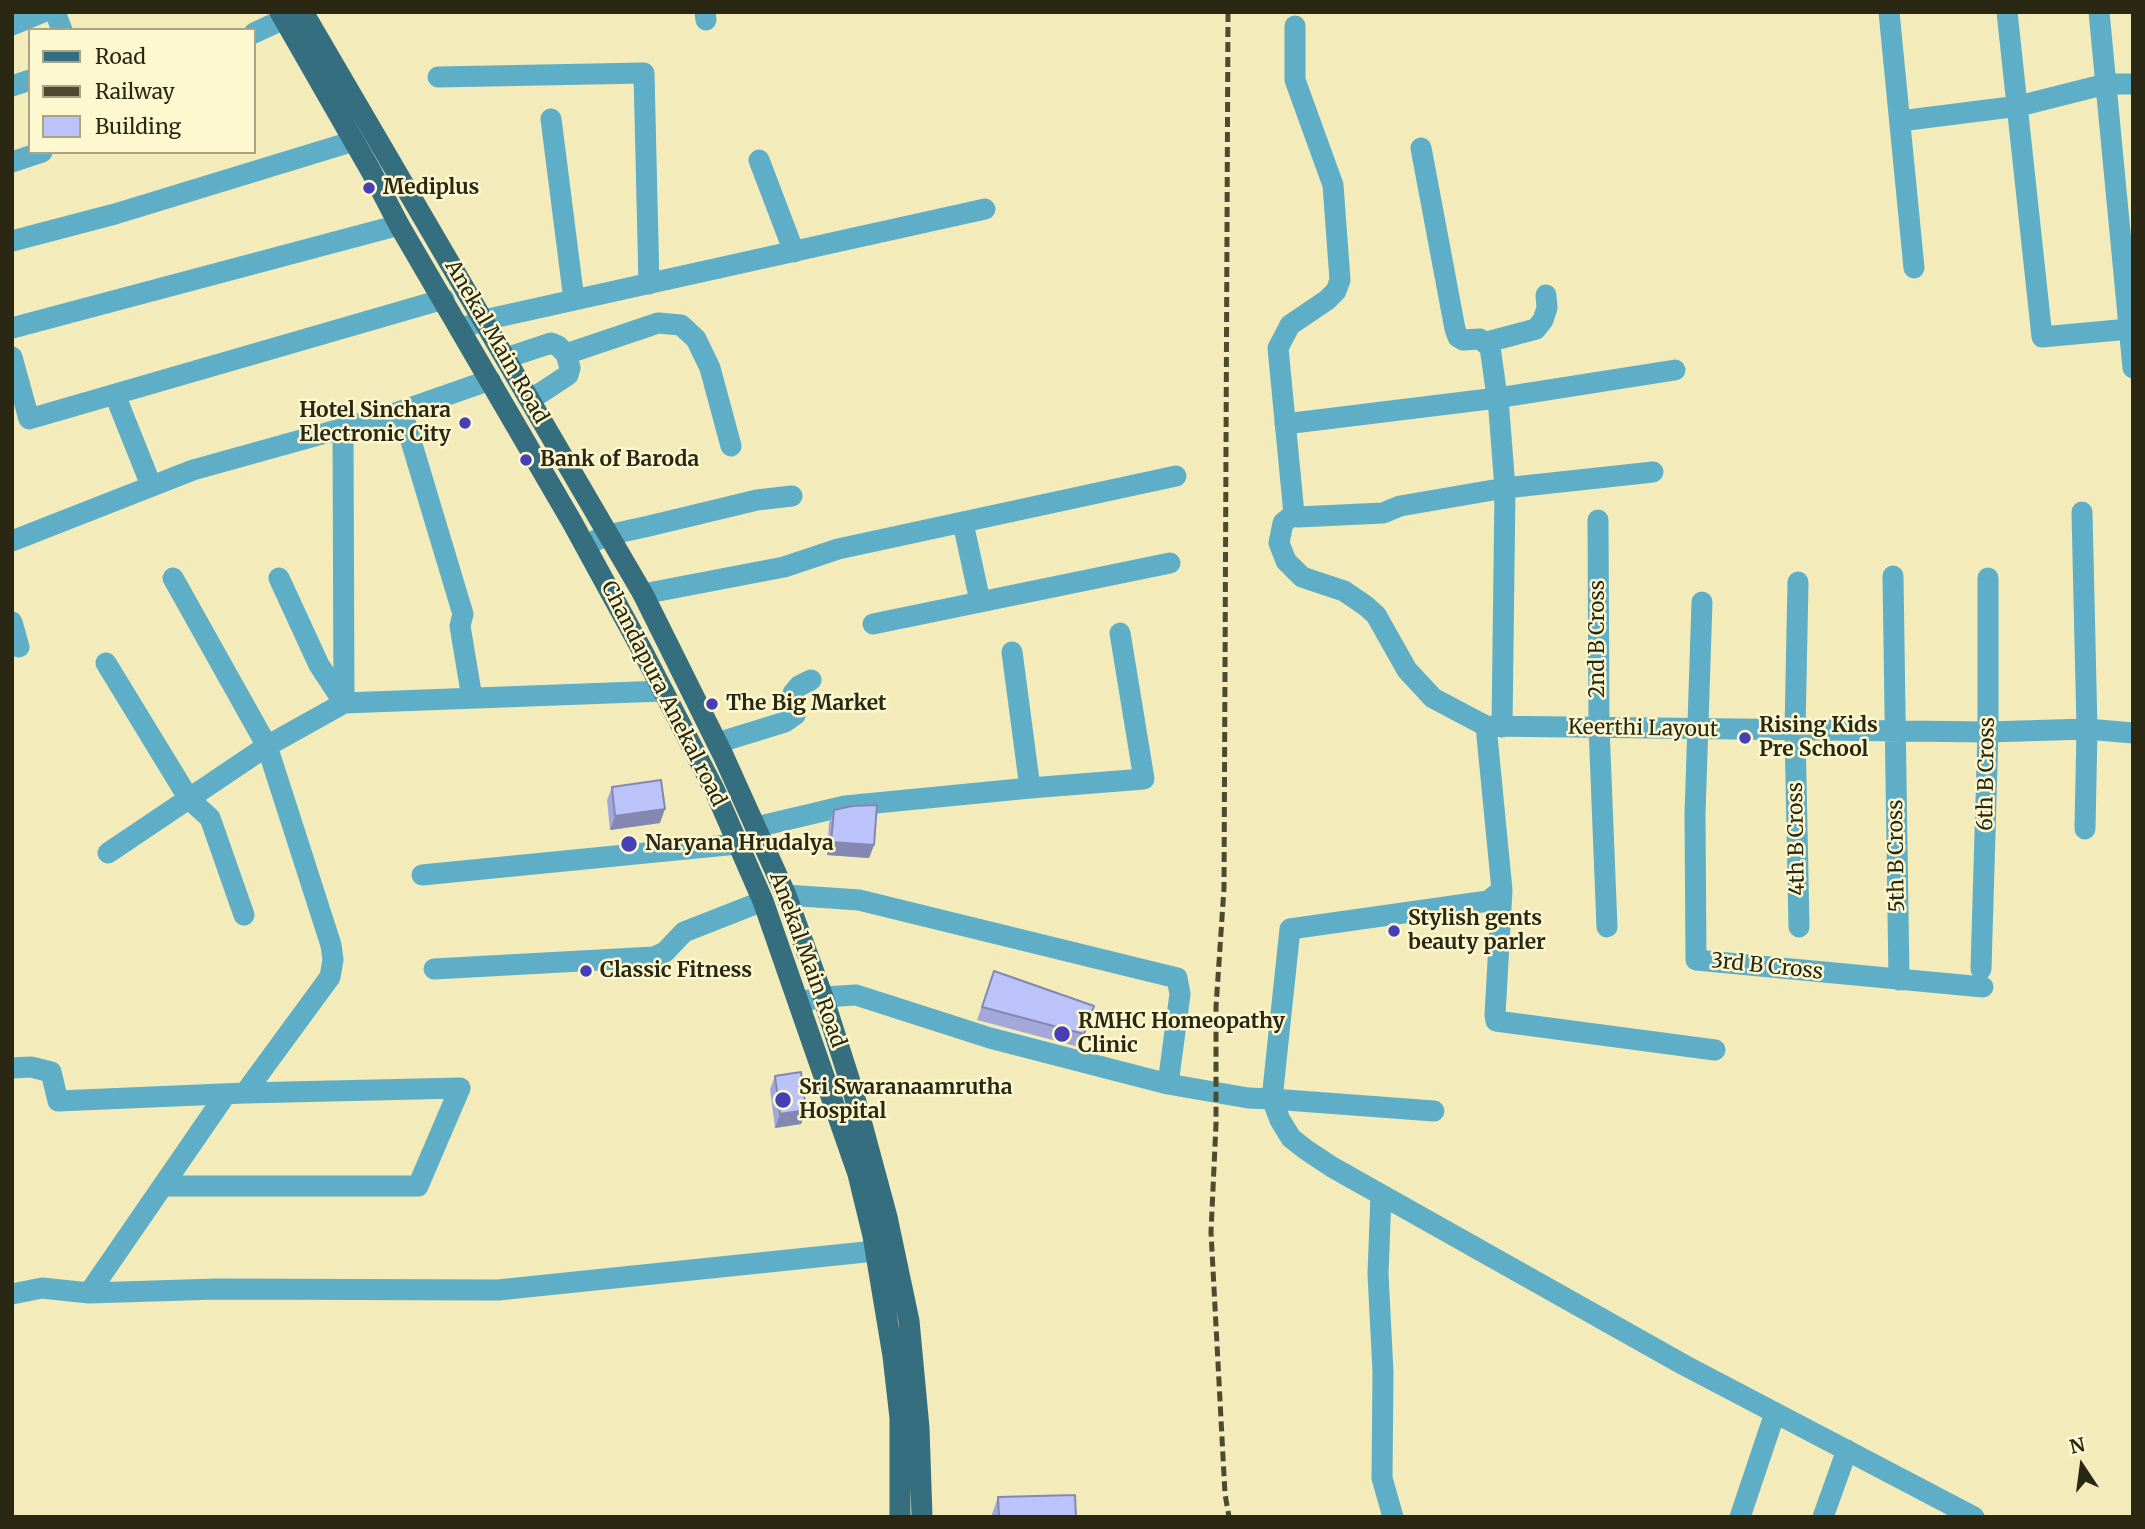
<!DOCTYPE html>
<style>
body{margin:0}
#map{position:relative;width:2145px;height:1529px;overflow:hidden;background:#f3ebb9;font-family:Merriweather,serif}
canvas{display:block}
.frame{position:absolute;inset:0;border:14px solid #2a2713;pointer-events:none}
.legend{position:absolute;left:28px;top:28px;width:228px;height:126px;box-sizing:border-box;background:#fef8d0;border:2px solid #a9a484;margin:0;padding:9px 12px;list-style:none;font-size:21px;color:#2a2713}
.legend li{display:flex;align-items:center;gap:14px;height:35px}
.legend b{width:35px;border:2px solid #a9a484}
.north{position:absolute;left:2047px;top:1431px;width:70px;height:70px;-webkit-text-stroke:5px #fef8d0;paint-order:stroke;rotate:347deg;font-size:19px;font-weight:700;line-height:28px;text-align:center;color:#2a2713}
.north::after{content:'';display:block;margin:auto;width:24px;height:32px;background:#2a2713;clip-path:polygon(50% 0,100% 100%,50% 72%,0 100%)}
</style>
<div id="map">
<canvas width="2145" height="1529"></canvas>
<div class="frame"></div>
<ul class="legend">
<li><b style="height:9px;background:#356e7f"></b>Road</li>
<li><b style="height:9px;background:#4e4a31"></b>Railway</li>
<li><b style="height:19px;background:#bcc3fb"></b>Building</li>
</ul>
<div class="north">N</div>
</div>
<script>
const g = document.querySelector('canvas').getContext('2d');
g.lineJoin = 'round';
function shape(rows) {
  const path = new Path2D();
  for (const r of rows) {
    path.moveTo(r[0], r[1]);
    for (let i = 2; i < r.length; i += 2) path.lineTo(r[i], r[i + 1]);
  }
  return path;
}
function strokePath(path, color, width, dash) {
  g.strokeStyle = color;
  g.lineWidth = width;
  g.lineCap = dash ? 'butt' : 'round';
  g.setLineDash(dash || []);
  g.stroke(path);
}
function fillPath(path, color) {
  g.fillStyle = color;
  g.fill(path, 'evenodd');
}
function drawText(font, color, halo, rows, align = 'center') {
  g.font = font + ' Merriweather,serif';
  g.lineWidth = 5;
  g.setLineDash([]);
  g.textBaseline = 'middle';
  g.strokeStyle = halo;
  g.fillStyle = color;
  for (const [text, x, y, turn = 0] of rows) {
    g.save();
    g.translate(x, y);
    g.rotate((+turn || 0) * Math.PI / 180);
    g.textAlign = isNaN(turn) ? turn : align;
    if (halo) g.strokeText(text, 0, 0);
    g.fillText(text, 0, 0);
    g.restore();
  }
}
strokePath(shape([
 [55,12,62,30],
 [705,12,706,20],
 [1889,12,1914,268],
 [2007,12,2042,337,2129,329],
 [2099,12,2133,368],
 [12,25,43,12],
 [1295,26,1295,80,1333,185,1340,280,1336,291,1327,300,1290,325,1278,348,1294,514,1298,517,1383,513,1400,506,1505,488,1653,472],
 [254,33,284,19],
 [438,77,644,73,649,284],
 [12,86,30,80],
 [551,119,574,300],
 [1900,121,2019,106,2106,84,2133,84],
 [1421,148,1455,329,1458,337,1463,340,1480,339,1490,347,1499,411,1505,488,1502,727],
 [759,160,794,252],
 [12,162,42,152],
 [12,241,115,214,354,141],
 [12,328,399,225],
 [460,329,484,320,985,209],
 [1487,342,1536,329,1543,320,1547,308,1546,295],
 [566,354,658,323,681,325,696,339,710,368,731,446],
 [12,357,29,419,444,299],
 [506,358,551,343,558,346,566,354,570,368,568,375,530,400],
 [115,395,151,485],
 [402,411,463,614,460,626,472,698],
 [1285,424,1497,398,1675,370],
 [343,428,344,703],
 [2082,512,2087,729,2085,829],
 [1294,514,1283,523,1279,543,1286,561,1302,577,1344,591,1366,606,1376,615,1407,670,1433,698,1486,726],
 [1598,520,1599,727,1607,927],
 [963,523,980,601],
 [12,541,193,470,387,416,490,380],
 [585,545,608,535,649,526,757,500,792,496],
 [1893,576,1899,980],
 [279,578,319,665,344,703],
 [1798,582,1795,730,1799,927],
 [643,594,784,567,838,549,1176,476],
 [1702,602,1695,814,1696,960,1983,987],
 [12,622,19,647],
 [873,624,1170,563],
 [106,663,189,799,210,818,244,915],
 [717,743,785,722,795,715,793,693,799,686,811,680],
 [1030,788,1144,779,1120,633],
 [756,827,845,806,1030,788,1012,652],
 [108,853,267,746,344,703,663,691],
 [422,875,737,844],
 [1502,890,1495,1015,1496,1021,1715,1050],
 [786,895,859,900,1177,978,1180,994,1168,1084],
 [434,969,654,957,665,952,684,932,763,901],
 [1981,969,1988,732,1988,578],
 [800,1002,823,997,856,995,990,1038,1168,1084,1248,1098,1272,1099,1290,929,1488,901,1502,890,1486,726,1988,732,2087,729,2133,733],
 [12,1068,31,1067,51,1072,58,1101,245,1093,330,977,333,960,331,945,267,746,173,578],
 [1434,1111,1272,1099,1280,1120,1291,1138,1305,1149,1332,1167,1684,1365,1974,1517],
 [164,1186,418,1186,460,1088,245,1093],
 [1381,1195,1378,1274,1383,1372,1382,1478,1393,1517],
 [89,1293,226,1094],
 [12,1294,42,1288,89,1293,217,1289,498,1290,875,1251],
 [1740,1517,1775,1413],
 [1823,1517,1847,1450]
]), '#5daec6', 21);
strokePath(shape([
 [280,12,371,171,399,225,572,522,643,652,714,789,763,901,858,1174,873,1236,893,1356,900,1418,900,1517],
 [303,12,643,594,723,755,786,895,823,997,853,1091,887,1217,909,1321,919,1428,922,1517]
]), '#356e7f', 21);
strokePath(shape([
 [1228,12,1224,888,1216,1007,1216,1124,1211,1232,1225,1494,1229,1517]
]), '#4e4a31', 5, [10, 5]);
fillPath(shape([
 [612,787,660,823,610,830,607,800],
 [834,810,874,845,869,858,827,855,829,823],
 [994,971,1094,1006,1079,1047,977,1020],
 [775,1076,806,1110,801,1124,775,1128,770,1089],
 [998,1497,1076,1517,991,1517]
]), '#a2a8d8');
fillPath(shape([
 [665,809,660,823,610,830,615,816],
 [831,842,874,845,869,858,827,855],
 [806,1110,801,1124,775,1128,780,1114]
]), '#8488b0');
const building = shape([
 [661,780,665,809,615,816,612,787,661,780],
 [877,805,874,845,831,842,834,810,852,806,877,805],
 [994,971,1094,1006,1084,1034,982,1007,994,971],
 [801,1072,806,1110,780,1114,775,1076,801,1072],
 [1075,1495,1076,1517,999,1517,998,1497,1075,1495]
]);
fillPath(building, '#bcc3fb');
strokePath(building, '#8488b0', 2);
for (const [x, y, r, color] of [
 [369,188,7,"#473fb5"],
 [465,423,7,"#473fb5"],
 [526,460,7,"#473fb5"],
 [712,704,7,"#473fb5"],
 [1745,738,7,"#473fb5"],
 [629,844,9,"#473fb5"],
 [1394,931,7,"#473fb5"],
 [586,971,7,"#473fb5"],
 [1062,1034,9,"#473fb5"],
 [783,1100,9,"#473fb5"]
]) {
  const dot = new Path2D();
  dot.arc(x, y, r, 0, 2 * Math.PI);
  g.fillStyle = color;
  g.fill(dot);
  strokePath(dot, '#fef8d0', 2.5);
}
drawText('bold 21px', '#2a2713', '#fef8d0', [
 ["Mediplus",383,188],
 ["Hotel Sinchara",451,411,"right"],
 ["Electronic City",451,435,"right"],
 ["Bank of Baroda",540,460],
 ["The Big Market",726,704],
 ["Rising Kids",1759,726],
 ["Pre School",1759,750],
 ["Naryana Hrudalya",645,844],
 ["Stylish gents",1408,919],
 ["beauty parler",1408,943],
 ["Classic Fitness",600,971],
 ["RMHC Homeopathy",1078,1022],
 ["Clinic",1078,1046],
 ["Sri Swaranaamrutha",799,1088],
 ["Hospital",799,1112]
], 'left');
drawText('21px', '#2a2713', '#fef8d0', [
 ["Anekal Main Road",496,342,60],
 ["2nd B Cross",1598,639,-90],
 ["Chandapura Anekal road",663,694,63],
 ["Keerthi Layout",1643,729,1],
 ["6th B Cross",1987,774,-89],
 ["4th B Cross",1797,839,-91],
 ["5th B Cross",1897,856,-91],
 ["Anekal Main Road",807,960,70],
 ["3rd B Cross",1767,967,6]
]);
</script>
